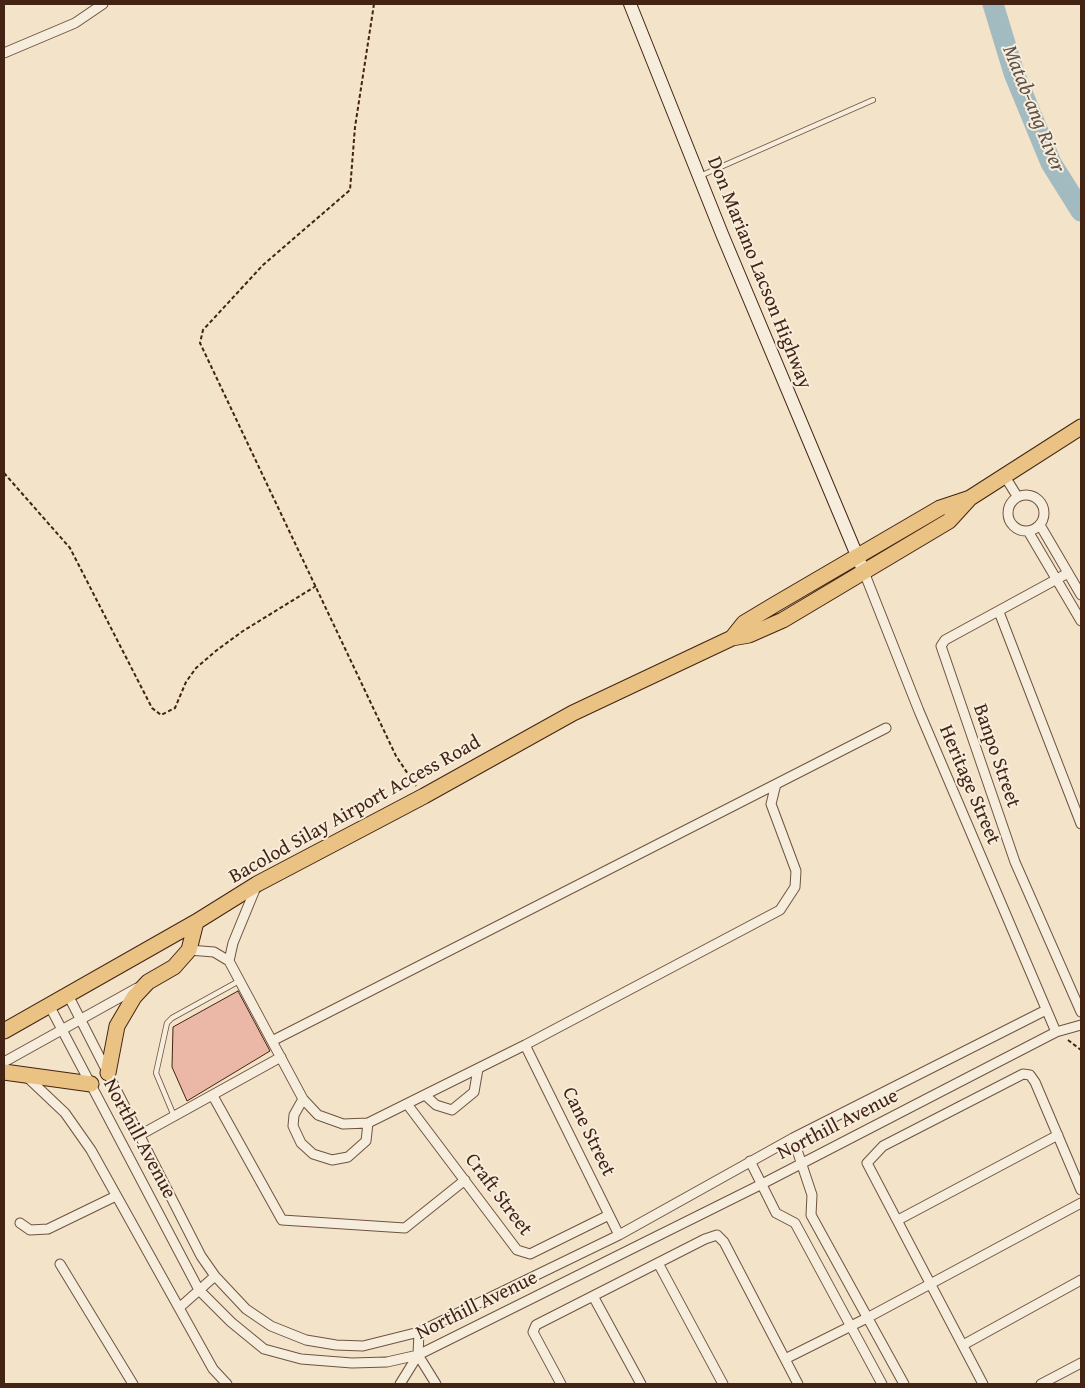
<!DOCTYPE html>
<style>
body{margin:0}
#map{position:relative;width:1085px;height:1388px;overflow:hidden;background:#f2e3c9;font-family:"Gentium Book Plus",serif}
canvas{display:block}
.frame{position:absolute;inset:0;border:5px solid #432313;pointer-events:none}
</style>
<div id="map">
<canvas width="1085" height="1388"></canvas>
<div class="frame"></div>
</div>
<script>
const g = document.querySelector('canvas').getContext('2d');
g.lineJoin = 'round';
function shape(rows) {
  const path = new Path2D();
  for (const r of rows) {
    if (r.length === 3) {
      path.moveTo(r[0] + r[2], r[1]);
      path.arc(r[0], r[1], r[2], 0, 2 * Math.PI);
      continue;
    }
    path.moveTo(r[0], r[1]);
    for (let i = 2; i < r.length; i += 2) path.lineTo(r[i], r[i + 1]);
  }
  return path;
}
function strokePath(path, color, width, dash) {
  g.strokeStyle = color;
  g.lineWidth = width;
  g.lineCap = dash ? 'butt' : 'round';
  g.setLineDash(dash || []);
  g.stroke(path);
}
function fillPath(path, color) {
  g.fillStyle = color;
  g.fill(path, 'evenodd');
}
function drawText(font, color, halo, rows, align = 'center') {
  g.font = font + ' "Gentium Book Plus",serif';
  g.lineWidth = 4;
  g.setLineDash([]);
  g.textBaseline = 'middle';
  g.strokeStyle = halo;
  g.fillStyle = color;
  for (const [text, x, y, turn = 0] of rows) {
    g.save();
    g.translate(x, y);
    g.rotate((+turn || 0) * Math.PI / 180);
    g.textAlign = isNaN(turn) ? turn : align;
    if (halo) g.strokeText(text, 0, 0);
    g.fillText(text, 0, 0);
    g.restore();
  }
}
strokePath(shape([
 [993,4,1014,73,1051,163,1081,211]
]), '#a1bbc1', 21);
const building = shape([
 [238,991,270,1051,187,1101,172,1067,173,1027,238,991]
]);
fillPath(building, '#ebb7a7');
strokePath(building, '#432313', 1);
const lane = shape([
 [700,176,873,100],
 [174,1116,156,1073,167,1023,172,1018,239,981]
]);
const street = shape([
 [4,53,75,23,103,4],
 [1004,475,1017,496],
 [1026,513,18],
 [1040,525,1081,595],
 [1028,531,1081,621],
 [864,572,919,711,1056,1032],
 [1068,573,945,640,941,646,1015,862,1081,1012],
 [999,612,1081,824],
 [189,950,214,952,229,961],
 [229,961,303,1099,318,1115,343,1124,368,1123,525,1045,780,910,795,887,796,871,771,804,776,784],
 [229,961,233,943,256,887],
 [68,995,201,1256,215,1276,246,1309,271,1326,306,1340,336,1345,363,1346,419,1332,619,1235,793,1138,1046,1010],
 [49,1005,199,1290,231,1322,264,1349,301,1359,352,1363,387,1362,418,1355,762,1184,1056,1032,1081,1025],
 [272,1041,886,728],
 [525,1045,619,1235],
 [4,1062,137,988],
 [27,1077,65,1113,91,1150,213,1369,227,1384],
 [425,1095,436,1105,452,1110,474,1092,478,1069],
 [213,1096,282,1220,405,1228,465,1180],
 [303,1099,294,1115,293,1126,301,1143,313,1154,332,1160,348,1157,366,1141,368,1123],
 [407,1104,517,1250,530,1254,609,1215],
 [140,1135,281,1057],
 [793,1138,812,1195,811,1215,904,1384],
 [750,1161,776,1213,795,1223,882,1384],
 [898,1220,1058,1135],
 [20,1223,30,1230,48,1229,116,1196],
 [658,1263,723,1384],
 [60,1264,133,1384],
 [593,1296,641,1384],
 [179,1308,215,1276],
 [963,1345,1081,1280],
 [418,1355,436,1384],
 [785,1359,867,1318,1081,1203],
 [400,1384,418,1355,419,1332],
 [561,1384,533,1332,536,1325,705,1239,717,1235,724,1242,798,1384],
 [983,1384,867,1163,883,1146,1023,1074,1030,1075,1035,1082,1081,1190],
 [1041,1384,1081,1363]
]);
const secondary = shape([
 [630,4,722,234,861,565]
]);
const primary = shape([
 [732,638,744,623,774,605,940,508,970,498,1081,427],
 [4,1031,196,922,257,884,424,796,573,713,732,638,749,635,783,620,949,521,970,498],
 [4,1072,91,1084],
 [108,1073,117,1026,134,997,148,982,174,967,189,950,196,922]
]);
strokePath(lane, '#6f5340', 6);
strokePath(street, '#6f5340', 11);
strokePath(secondary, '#432313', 14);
strokePath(primary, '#432313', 17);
strokePath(shape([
 [374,4,355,127,350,190,263,265,203,330,200,343,396,756,416,786],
 [4,473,70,548,152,708,161,715,175,708,186,682,196,668,217,650,243,631,316,586],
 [1068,1040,1081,1050]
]), '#432313', 2, [4, 2.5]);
strokePath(lane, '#f7eddc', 4.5);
strokePath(street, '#f7eddc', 9);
strokePath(secondary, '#f7eddc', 12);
strokePath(primary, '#e9c284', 15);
drawText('20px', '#432313', '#f7eddc', [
 ["Don Mariano Lacson Highway",759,273,68],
 ["Banpo Street",996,756,71],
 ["Heritage Street",969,785,67],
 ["Bacolod Silay Airport Access Road",355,810,-29],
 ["Northill Avenue",838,1125,-27],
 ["Cane Street",588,1132,64],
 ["Northill Avenue",139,1139,62],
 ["Craft Street",498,1195,53],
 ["Northill Avenue",477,1306,-26]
]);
drawText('italic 21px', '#5f5147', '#f7eddc', [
 ["Matab-ang River",1033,109,68]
]);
</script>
